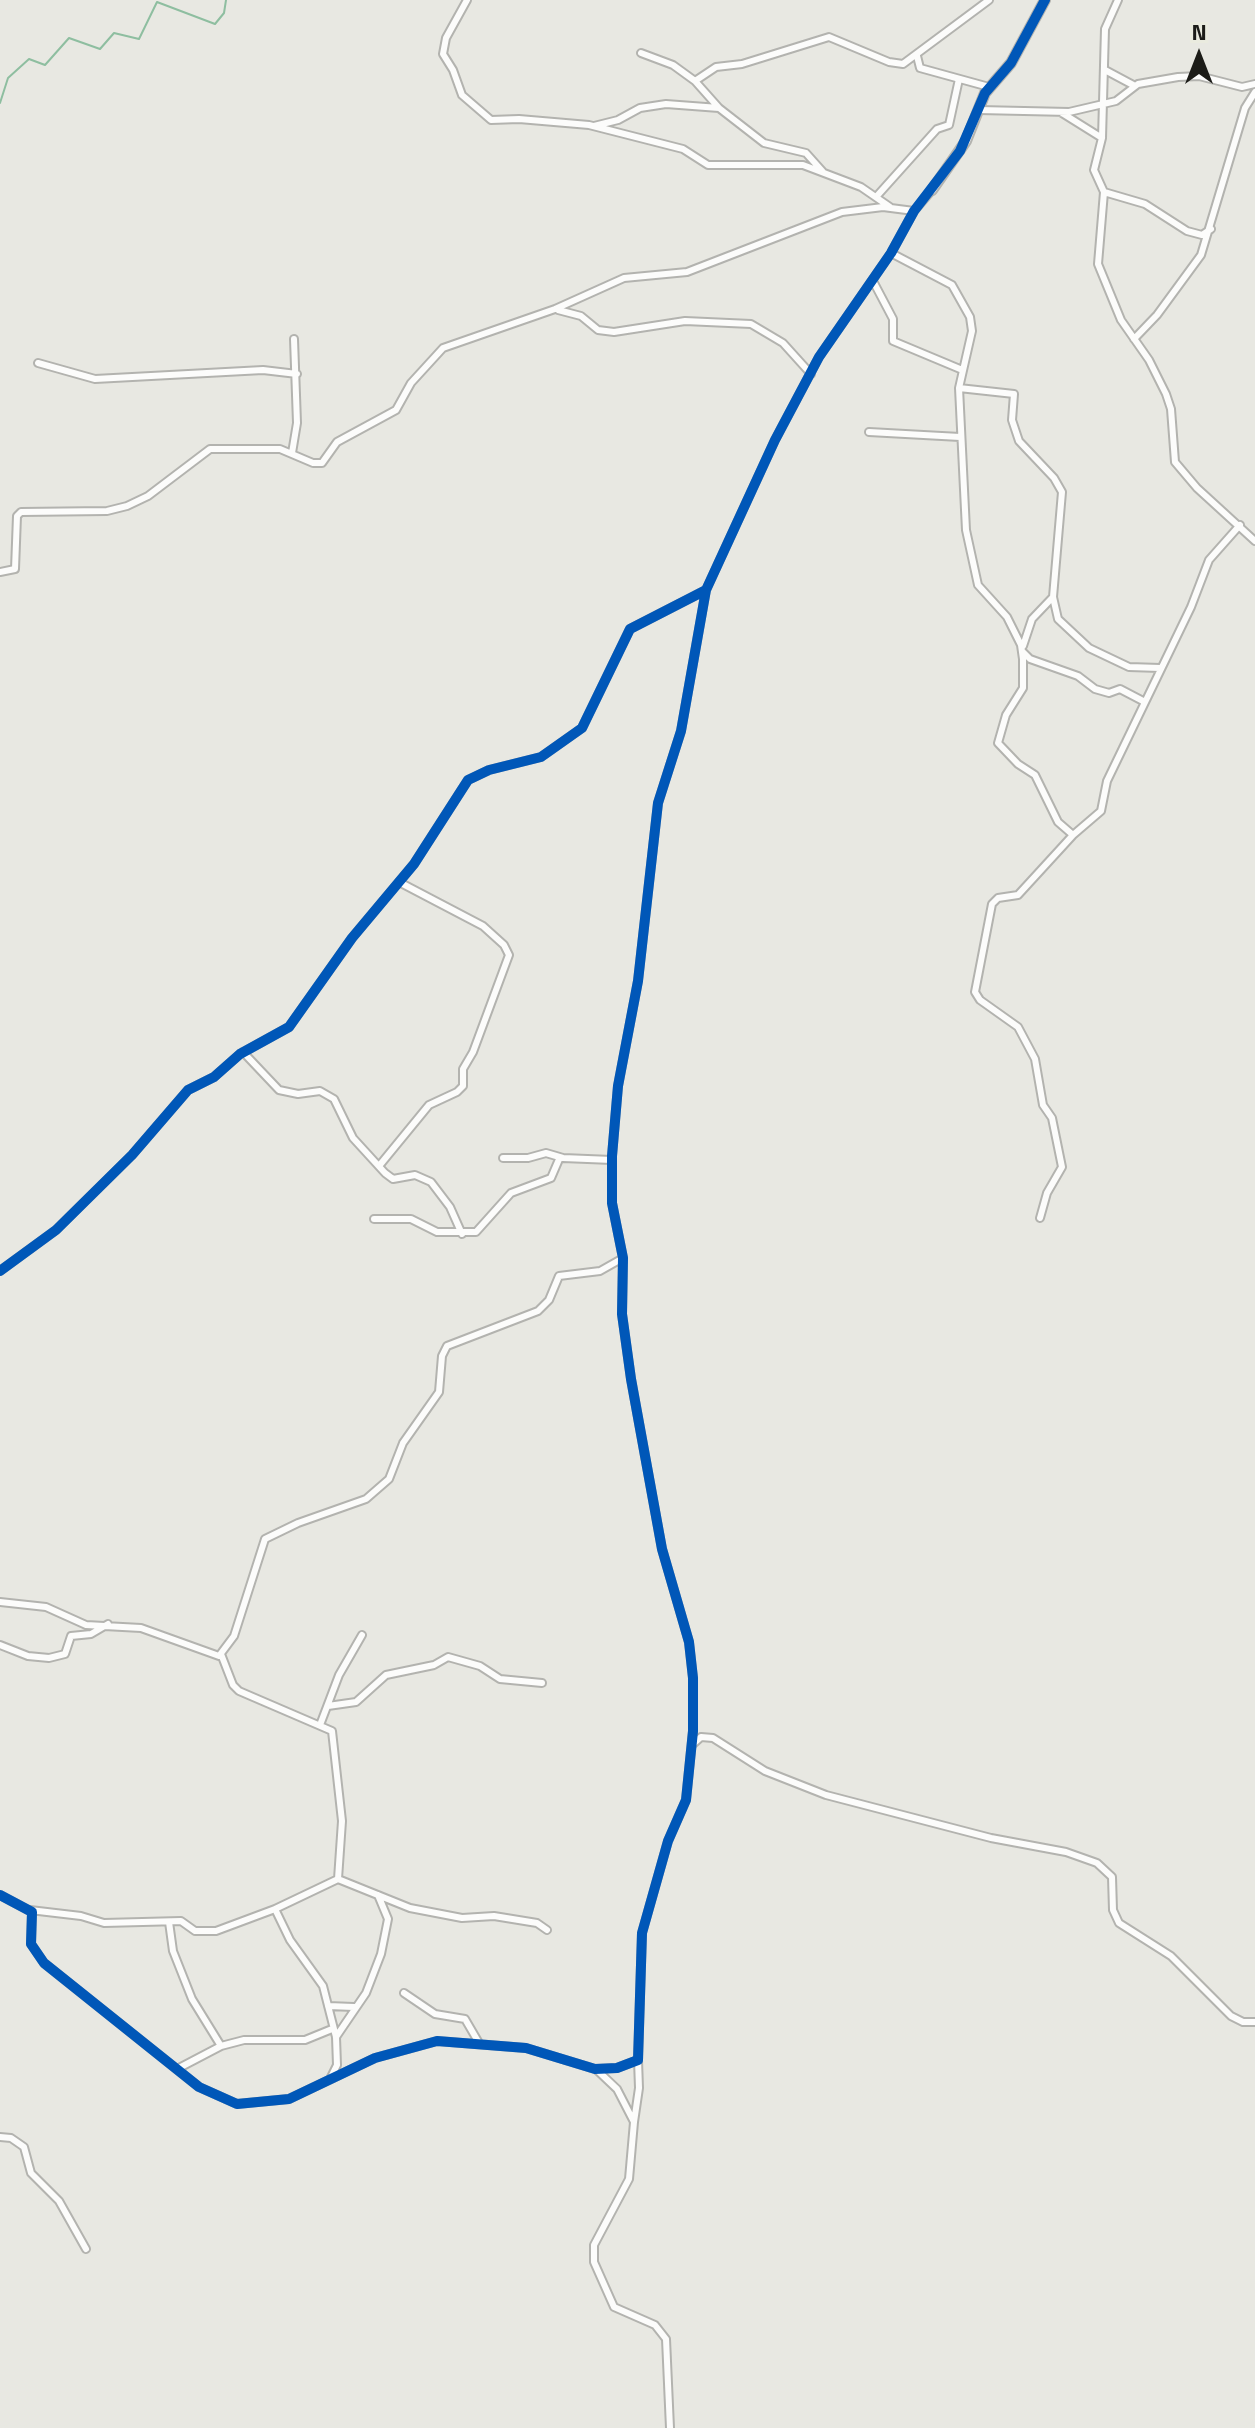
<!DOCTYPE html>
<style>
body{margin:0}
#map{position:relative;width:1255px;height:2428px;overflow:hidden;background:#e8e8e2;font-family:"Titillium Web",sans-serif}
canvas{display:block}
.north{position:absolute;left:1159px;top:16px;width:80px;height:80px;-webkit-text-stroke:6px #eaebdf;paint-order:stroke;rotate:0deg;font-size:22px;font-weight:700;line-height:32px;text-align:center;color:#1c1c18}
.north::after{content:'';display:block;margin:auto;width:28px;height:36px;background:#1c1c18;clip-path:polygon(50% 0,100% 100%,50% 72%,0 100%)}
</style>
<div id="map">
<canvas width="1255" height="2428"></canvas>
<div class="north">N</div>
</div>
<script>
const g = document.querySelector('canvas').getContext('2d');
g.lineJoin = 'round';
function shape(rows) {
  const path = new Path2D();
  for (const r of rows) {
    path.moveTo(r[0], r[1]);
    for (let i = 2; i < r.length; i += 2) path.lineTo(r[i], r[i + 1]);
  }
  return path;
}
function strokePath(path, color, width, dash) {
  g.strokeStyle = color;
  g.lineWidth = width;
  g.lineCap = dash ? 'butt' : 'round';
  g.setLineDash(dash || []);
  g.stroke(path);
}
strokePath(shape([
 [0,103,8,78,29,59,45,65,69,38,100,49,114,33,139,39,157,2,215,24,224,13,226,0]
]), '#8ebea0', 2);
const minor = shape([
 [467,0,446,38,443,54,453,70,462,95,491,120,519,119,589,125,683,149,708,165,803,165,861,187,890,207],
 [1118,0,1105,29,1102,138,1094,170,1104,192,1098,264,1121,320,1149,360,1166,394,1171,409,1175,462,1197,488,1255,541],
 [641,53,673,65,695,81,719,108],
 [917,56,920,68,989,87],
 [1105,70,1135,86],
 [695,81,716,67,742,64,829,37,889,62,903,64,989,0],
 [979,110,1069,112,1116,101,1138,84,1178,77,1199,76,1242,87,1255,84],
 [1062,113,1102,138],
 [594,126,618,120,640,108,666,104,719,108,764,143,806,153,823,172],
 [1104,192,1145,204,1187,231,1202,235,1211,229],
 [876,197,937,129,949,125,959,79],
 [891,253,952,285,970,317,972,331,959,388,966,530,978,585,1007,617,1021,645,1023,659,1023,688,1006,715,998,743,1018,764,1035,775,1058,822,1073,835],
 [873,281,893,319,893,341,960,369],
 [558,310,581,316,598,330,614,332,685,321,751,324,783,343,811,374],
 [1134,339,1157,315,1201,255,1245,108,1255,92],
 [38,363,95,379,263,370,297,374],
 [959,388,1014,394,1012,420,1019,441,1054,478,1062,492,1053,597,1032,619,1023,646],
 [869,432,960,437],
 [292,453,297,423,294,339],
 [0,572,15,569,17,516,21,512,107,511,127,506,148,496,210,449,280,449,313,463,322,463,337,442,396,410,411,383,443,348,555,309,624,278,687,272,842,212,883,207,914,211],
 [1053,597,1058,619,1089,648,1129,667,1160,668],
 [1022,651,1030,659,1078,676,1095,689,1109,693,1120,689,1143,701],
 [243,1052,279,1090,298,1094,320,1091,334,1099,353,1138,385,1173,393,1179,415,1175,431,1182,450,1207,462,1234],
 [503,1158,528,1158,546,1153,563,1158,612,1160],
 [379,1166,429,1105,457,1092,463,1086,463,1069,473,1052,509,955,504,945,483,926,399,882],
 [1040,1218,1047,1193,1062,1167,1052,1118,1043,1105,1035,1059,1018,1027,980,1000,975,992,992,904,998,898,1018,895,1073,835,1101,811,1107,781,1191,607,1209,560,1240,525],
 [374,1219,411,1219,437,1232,476,1232,511,1193,551,1178,560,1157],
 [0,1271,56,1230,132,1155,188,1090,214,1077,240,1054,289,1027,352,938,414,864,468,780,489,770,541,757,582,728,630,629,706,590,775,440,819,357,891,253,914,211,932,190],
 [0,1602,46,1607,86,1625,141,1628,219,1656,234,1636,265,1539,298,1523,366,1499,389,1479,403,1443,439,1392,442,1356,447,1346,538,1311,549,1300,559,1276,600,1271,623,1258],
 [0,1645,28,1656,49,1658,65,1654,71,1636,91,1634,108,1624],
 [221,1654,233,1685,239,1691,332,1731,342,1821,338,1879],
 [328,1706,356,1702,386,1675,434,1665,448,1657,480,1666,500,1679,542,1683],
 [320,1725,339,1675,362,1635],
 [692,1745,701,1737,713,1738,765,1771,826,1795,991,1838,1066,1852,1097,1863,1112,1877,1113,1910,1119,1923,1171,1956,1231,2016,1243,2022,1255,2022],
 [0,1895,32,1912,31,1944,44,1963,199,2087,237,2104,289,2099,375,2058,437,2041,526,2048,595,2069,617,2068,638,2060,642,1933,668,1841,686,1800,693,1731,693,1678,689,1642,662,1549,631,1379,622,1314,623,1258,612,1203,612,1156,618,1086,638,981,658,803,681,731,706,590],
 [275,1909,290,1940,323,1986,336,2037,337,2065,330,2079],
 [30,1910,81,1916,104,1923,181,1921,195,1931,216,1931,275,1909,338,1879,410,1908,462,1918,494,1916,537,1923,547,1930],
 [169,1922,173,1951,192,1999,221,2046],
 [404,1993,435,2014,465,2019,479,2043],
 [328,2006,354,2007],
 [336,2037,366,1993,381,1954,388,1919,378,1895],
 [179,2068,221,2046,244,2040,305,2040,332,2029],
 [597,2070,617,2089,634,2122,629,2179,594,2245,594,2262,614,2307,655,2325,666,2339,670,2428],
 [634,2122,639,2088,638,2060],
 [0,2137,11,2138,24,2147,31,2173,59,2201,86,2249]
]);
const tertiary = shape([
 [932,190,966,141,985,93,1011,63,1045,0]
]);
strokePath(minor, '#b3b3af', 10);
strokePath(tertiary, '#b3b3af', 12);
strokePath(minor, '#fcfcfb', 6);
strokePath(tertiary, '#fcfcfb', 8);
strokePath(shape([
 [0,1271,56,1230,132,1155,188,1090,214,1077,240,1054,289,1027,352,938,414,864,468,780,489,770,541,757,582,728,630,629,706,590,775,440,819,357,891,253,914,211,960,151,985,93,1011,63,1045,0],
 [0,1895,32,1912,31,1944,44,1963,199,2087,237,2104,289,2099,375,2058,437,2041,526,2048,595,2069,617,2068,638,2060,642,1933,668,1841,686,1800,693,1731,693,1678,689,1642,662,1549,631,1379,622,1314,623,1258,612,1203,612,1156,618,1086,638,981,658,803,681,731,706,590]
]), '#0057b8', 10);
</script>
